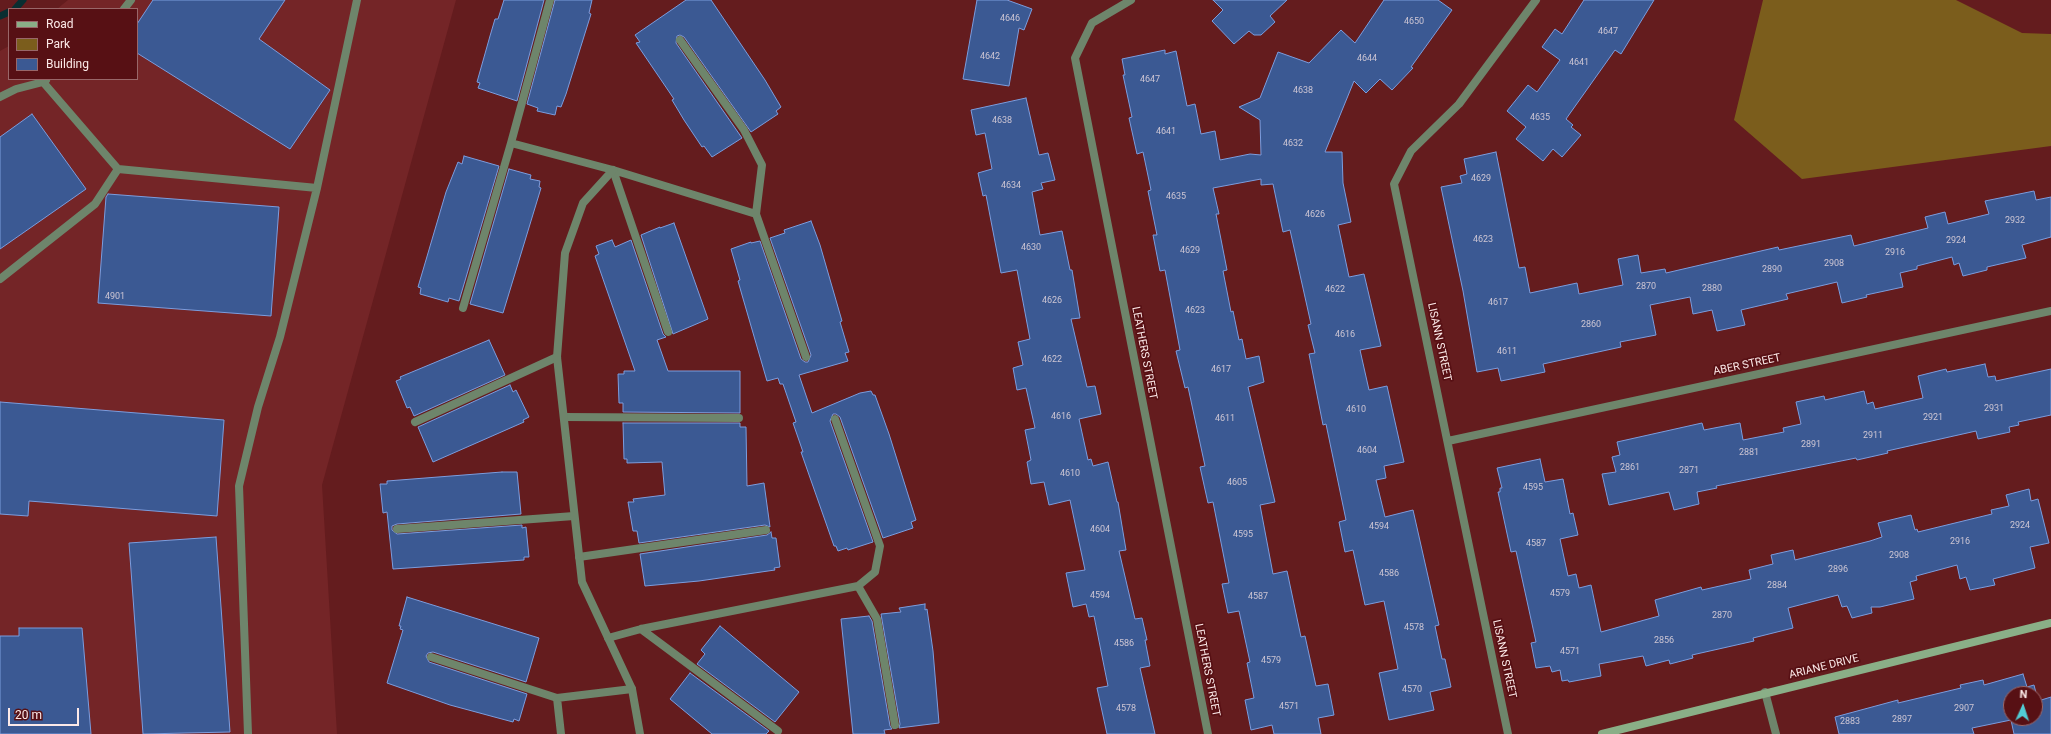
<!DOCTYPE html>
<style>
body{margin:0}
#map{position:relative;width:2051px;height:734px;overflow:hidden;background:#641c1e;font-family:Roboto,sans-serif}
canvas{display:block}
.legend{position:absolute;left:8px;top:8px;width:130px;height:72px;box-sizing:border-box;background:#571014;border:1px solid #996769;margin:0;padding:5px 7px;list-style:none;font-size:12px;color:#fce9e8}
.legend li{display:flex;align-items:center;gap:8px;height:20px}
.legend b{width:20px;border:1px solid #996769}
.north{position:absolute;left:2003px;top:686px;width:40px;height:40px;box-sizing:border-box;background:#571014;border:1px solid #996769;border-radius:50%;rotate:3deg;font-size:11px;font-weight:700;line-height:16px;text-align:center;color:#fce9e8}
.north::after{content:'';display:block;margin:auto;width:14px;height:18px;background:#52ccd5;clip-path:polygon(50% 0,100% 100%,50% 72%,0 100%)}
.scale{position:absolute;left:8px;top:708px;width:71px;height:18px;box-sizing:border-box;border:2px solid #fce9e8;border-top:0;padding-left:5px;font-size:12px;line-height:14px;white-space:nowrap;color:#fce9e8;-webkit-text-stroke:3px #571014;paint-order:stroke}
</style>
<div id="map">
<canvas width="2051" height="734"></canvas>
<ul class="legend">
<li><b style="height:5px;background:#8aaf87"></b>Road</li>
<li><b style="height:11px;background:#7b5d1c"></b>Park</li>
<li><b style="height:11px;background:#3b5993"></b>Building</li>
</ul>
<div class="north">N</div>
<div class="scale">20 m</div>
</div>
<script>
const g = document.querySelector('canvas').getContext('2d');
g.lineJoin = 'round';
function fillPath(path, color) {
  g.fillStyle = color;
  g.fill(path, 'evenodd');
}
function shape(rows) {
  const path = new Path2D();
  for (const r of rows) {
    path.moveTo(r[0], r[1]);
    for (let i = 2; i < r.length; i += 2) path.lineTo(r[i], r[i + 1]);
  }
  return path;
}
function strokePath(path, color, width, dash) {
  g.strokeStyle = color;
  g.lineWidth = width;
  g.lineCap = dash ? 'butt' : 'round';
  g.setLineDash(dash || []);
  g.stroke(path);
}
function drawText(font, color, halo, rows, align = 'center') {
  g.font = font + ' Roboto,sans-serif';
  g.lineWidth = 3.5;
  g.setLineDash([]);
  g.textBaseline = 'middle';
  g.strokeStyle = halo;
  g.fillStyle = color;
  for (const [text, x, y, turn = 0] of rows) {
    g.save();
    g.translate(x, y);
    g.rotate((+turn || 0) * Math.PI / 180);
    g.textAlign = isNaN(turn) ? turn : align;
    if (halo) g.strokeText(text, 0, 0);
    g.fillText(text, 0, 0);
    g.restore();
  }
}
fillPath(shape([
 [68,0,456,0,322,485,337,734,0,734,0,51,9,46,9,79,137,79,137,9,57,9]
]), '#742527');
fillPath(shape([
 [1763,0,1956,0,2022,33,2051,34,2051,146,1802,179,1734,120]
]), '#7b5d1c');
strokePath(shape([
 [15,9,23,0],
 [0,16,9,12]
]), '#092e31', 7);
const building = shape([
 [153,0,285,0,259,39,330,90,290,149,137,53,137,24,153,0],
 [504,0,544,0,517,101,478,88,480,83,477,82,490,36,495,19,498,19,504,0],
 [555,0,592,0,589,13,591,14,566,94,561,107,557,106,555,115,537,111,538,108,527,104,555,0],
 [686,0,711,0,765,80,781,107,776,111,778,114,751,132,684,37,680,35,677,36,676,43,742,138,712,157,704,146,702,147,684,120,672,100,674,99,636,43,640,42,635,35,686,0],
 [977,0,1007,0,1032,9,1024,30,1019,28,1009,86,963,79,977,0],
 [1213,0,1287,0,1270,16,1275,22,1261,35,1254,35,1249,31,1234,44,1212,21,1223,10,1213,0],
 [1384,0,1438,0,1452,10,1411,67,1413,68,1392,90,1380,79,1366,93,1354,81,1325,152,1342,152,1343,183,1351,222,1338,225,1349,277,1364,274,1381,346,1360,350,1369,390,1387,386,1404,462,1384,466,1386,478,1376,480,1385,517,1413,510,1439,625,1435,626,1442,659,1445,659,1451,687,1430,692,1434,710,1389,720,1379,673,1398,669,1384,601,1365,605,1353,550,1345,552,1339,522,1346,520,1326,424,1323,425,1309,354,1315,353,1308,325,1311,324,1290,230,1283,232,1273,184,1261,185,1261,179,1213,188,1219,214,1216,214,1227,270,1223,271,1231,312,1233,311,1239,340,1242,339,1246,359,1259,356,1264,382,1248,387,1275,502,1260,505,1273,574,1287,571,1301,637,1305,636,1316,686,1328,684,1334,715,1318,718,1321,734,1274,734,1272,725,1251,730,1245,700,1254,698,1247,663,1250,662,1239,611,1228,613,1222,584,1229,583,1213,502,1208,503,1200,467,1205,466,1188,387,1185,388,1176,351,1180,350,1165,270,1160,271,1153,235,1157,235,1148,191,1151,190,1143,152,1137,154,1129,118,1132,117,1123,75,1125,75,1122,59,1165,50,1165,54,1176,51,1187,106,1195,104,1201,134,1215,131,1220,160,1250,154,1261,155,1260,120,1239,107,1260,98,1278,52,1309,63,1341,30,1355,43,1384,0],
 [1584,0,1654,0,1621,54,1615,50,1566,119,1573,125,1571,127,1581,135,1562,157,1553,149,1543,161,1516,139,1526,127,1507,111,1528,85,1537,92,1560,60,1542,47,1555,29,1562,34,1584,0],
 [1026,98,1039,155,1048,153,1055,180,1041,183,1043,189,1032,192,1040,235,1062,231,1070,270,1072,270,1080,318,1071,319,1087,387,1095,386,1101,414,1079,419,1088,460,1091,459,1093,466,1108,462,1117,502,1118,502,1126,550,1119,551,1135,619,1142,618,1147,640,1145,640,1150,666,1140,668,1155,734,1107,734,1097,688,1108,686,1094,616,1089,617,1086,604,1073,607,1066,573,1085,570,1070,500,1049,505,1044,482,1031,484,1027,462,1031,460,1025,430,1035,428,1026,388,1017,390,1013,368,1023,365,1018,342,1030,339,1017,270,1001,273,986,195,983,196,978,173,992,169,985,133,976,135,971,110,1026,98],
 [32,114,86,189,0,249,0,137,32,114],
 [1496,152,1519,268,1525,267,1530,293,1577,283,1579,294,1623,285,1618,259,1638,255,1641,273,1665,269,1666,273,1778,247,1779,250,1851,235,1854,246,1928,228,1925,217,1945,212,1948,224,1989,214,1985,201,2034,191,2036,200,2051,197,2051,237,2022,245,2026,258,1987,267,1987,270,1963,276,1959,263,1954,265,1952,257,1917,266,1917,269,1900,273,1903,287,1866,295,1867,297,1842,303,1837,282,1786,294,1788,299,1741,310,1745,325,1717,331,1712,310,1693,314,1690,297,1650,305,1656,335,1620,342,1621,347,1543,364,1545,372,1501,381,1498,368,1477,372,1463,291,1441,187,1462,183,1460,176,1467,174,1464,159,1496,152],
 [464,156,499,166,459,301,449,298,448,302,420,294,421,288,418,287,446,192,458,162,462,164,464,156],
 [509,169,531,175,530,179,540,181,539,187,541,188,503,313,470,304,509,169],
 [108,194,279,207,271,316,98,303,106,197,108,194],
 [811,221,820,245,842,321,840,322,849,352,845,353,848,361,799,375,812,413,860,393,871,391,873,395,875,395,889,434,916,520,911,522,913,528,883,538,840,417,836,414,833,414,830,421,873,542,848,550,847,548,838,551,836,546,834,546,801,452,803,452,793,423,796,422,783,384,780,384,778,378,767,381,742,295,738,281,740,280,731,249,751,242,751,243,760,241,801,359,805,362,808,362,811,355,770,238,785,233,784,230,811,221],
 [674,223,708,319,673,334,641,235,660,227,660,228,674,223],
 [612,240,615,247,631,240,663,334,666,337,657,340,668,371,740,371,740,413,623,412,623,403,619,403,618,374,624,374,624,371,635,371,595,256,599,254,596,246,612,240],
 [489,340,505,375,414,416,410,407,407,408,396,381,401,379,400,377,489,340],
 [1985,364,1988,377,1995,376,1996,381,2051,369,2051,415,2018,422,2019,425,2009,427,2010,432,1978,439,1976,431,1887,451,1888,453,1857,460,1856,458,1716,486,1717,488,1697,492,1699,504,1674,510,1669,492,1609,505,1602,474,1616,472,1612,457,1620,455,1617,442,1702,423,1704,430,1740,423,1743,440,1784,432,1783,428,1801,424,1796,402,1824,396,1825,400,1864,391,1867,404,1873,402,1875,409,1923,398,1918,376,1946,369,1947,372,1985,364],
 [510,385,513,392,516,390,529,417,523,420,524,422,433,462,418,427,510,385],
 [0,402,224,420,217,516,29,501,28,516,0,514,0,402],
 [623,423,740,423,740,427,746,427,747,486,764,483,770,527,765,525,639,543,637,531,633,531,628,502,634,502,633,499,665,495,662,462,627,463,627,459,624,459,623,423],
 [1540,459,1545,482,1563,479,1570,514,1573,513,1578,535,1560,539,1568,576,1576,574,1579,588,1591,585,1601,632,1659,616,1655,600,1701,587,1702,590,1751,579,1749,570,1773,564,1771,555,1793,550,1795,560,1870,541,1882,537,1878,523,1911,515,1915,530,1917,529,1918,532,1992,514,1991,510,2009,506,2006,495,2029,489,2031,501,2038,499,2049,543,2030,547,2035,568,1993,579,1995,585,1970,590,1966,577,1960,579,1957,565,1916,576,1917,580,1910,582,1914,599,1880,607,1871,607,1872,613,1852,618,1847,606,1842,607,1838,595,1788,608,1793,628,1753,638,1754,641,1692,655,1693,658,1670,664,1669,660,1646,666,1643,656,1599,664,1601,676,1569,682,1568,680,1562,681,1560,670,1552,672,1550,666,1536,668,1531,643,1536,642,1516,551,1511,552,1498,492,1500,492,1500,488,1502,488,1497,468,1540,459],
 [502,472,517,472,521,514,397,524,392,526,392,530,397,534,522,525,522,528,526,527,529,557,524,557,524,560,393,569,387,512,383,513,380,484,387,484,387,481,502,472],
 [771,532,772,538,776,538,780,567,774,568,775,570,699,581,645,586,640,554,767,535,771,532],
 [216,537,230,732,143,734,129,543,216,537],
 [407,597,539,638,526,682,433,652,428,653,426,656,429,662,527,694,519,721,514,719,513,722,450,705,387,683,403,630,400,629,401,626,399,626,407,597],
 [925,604,925,610,927,609,933,651,939,723,899,728,900,724,881,614,901,612,899,608,925,604],
 [869,616,872,621,890,726,892,729,884,730,885,734,853,734,841,619,869,616],
 [720,626,799,692,775,722,697,664,705,654,701,650,720,626],
 [19,628,82,628,91,734,0,734,0,636,19,636,19,628],
 [690,673,769,731,766,734,712,734,670,699,690,673],
 [2023,674,2027,687,2034,685,2038,701,2051,697,2051,734,2014,734,2011,720,1972,728,1974,734,1839,734,1835,717,1898,700,1898,703,1961,688,1960,685,1983,680,1984,685,2023,674],
 [2011,694,2035,694,2035,718,2011,718,2011,694]
]);
fillPath(building, '#3b5993');
strokePath(building, '#7b9dde', 1);
strokePath(shape([
 [124,9,131,0],
 [680,40,744,130,762,165,756,214,806,357],
 [43,82,118,169],
 [0,97,16,89,43,82,46,80],
 [511,143,613,170,756,214],
 [613,170,668,332],
 [0,279,95,204,118,169,317,188,357,0],
 [463,308,511,143,550,0],
 [564,417,739,418],
 [835,419,880,546,875,572,858,586,877,619,895,725],
 [415,422,557,357],
 [397,529,574,516],
 [579,557,766,530],
 [641,629,778,731],
 [608,638,641,629,858,586],
 [431,657,557,698,632,689],
 [557,698,561,734],
 [248,734,239,486,258,407,280,337,317,188]
]), '#6e856b', 8);
strokePath(shape([
 [1131,0,1092,23,1075,58,1208,734],
 [613,170,583,203,565,253,557,357,582,582,632,689,640,734],
 [1448,441,2051,311],
 [1765,692,1776,734],
 [1508,734,1394,184,1411,151,1459,104,1536,0]
]), '#6e856b', 8);
strokePath(shape([
 [1602,734,2051,623]
]), '#8aaf87', 8);
drawText('9px', '#ccc5d3', null, [
 ["4646",1010,19],
 ["4650",1414,22],
 ["4647",1608,32],
 ["4642",990,57],
 ["4644",1367,59],
 ["4641",1579,63],
 ["4647",1150,80],
 ["4638",1303,91],
 ["4635",1540,118],
 ["4638",1002,121],
 ["4641",1166,132],
 ["4632",1293,144],
 ["4629",1481,179],
 ["4634",1011,186],
 ["4635",1176,197],
 ["4626",1315,215],
 ["2932",2015,221],
 ["4623",1483,240],
 ["2924",1956,241],
 ["4630",1031,248],
 ["4629",1190,251],
 ["2916",1895,253],
 ["2908",1834,264],
 ["2890",1772,270],
 ["2870",1646,287],
 ["2880",1712,289],
 ["4622",1335,290],
 ["4901",115,297],
 ["4626",1052,301],
 ["4617",1498,303],
 ["4623",1195,311],
 ["2860",1591,325],
 ["4616",1345,335],
 ["4611",1507,352],
 ["4622",1052,360],
 ["4617",1221,370],
 ["2931",1994,409],
 ["4610",1356,410],
 ["4616",1061,417],
 ["2921",1933,418],
 ["4611",1225,419],
 ["2911",1873,436],
 ["2891",1811,445],
 ["4604",1367,451],
 ["2881",1749,453],
 ["2861",1630,468],
 ["2871",1689,471],
 ["4610",1070,474],
 ["4605",1237,483],
 ["4595",1533,488],
 ["2924",2020,526],
 ["4594",1379,527],
 ["4604",1100,530],
 ["4595",1243,535],
 ["2916",1960,542],
 ["4587",1536,544],
 ["2908",1899,556],
 ["2896",1838,570],
 ["4586",1389,574],
 ["2884",1777,586],
 ["4579",1560,594],
 ["4594",1100,596],
 ["4587",1258,597],
 ["2870",1722,616],
 ["4578",1414,628],
 ["2856",1664,641],
 ["4586",1124,644],
 ["4571",1570,652],
 ["4579",1271,661],
 ["4570",1412,690],
 ["4571",1289,707],
 ["4578",1126,709],
 ["2907",1964,709],
 ["2897",1902,720],
 ["2883",1850,722]
]);
drawText('11px', '#fce9e8', '#571014', [
 ["LISANN STREET",1439,342,78],
 ["LEATHERS STREET",1144,353,79],
 ["ABER STREET",1747,365,-12],
 ["LISANN STREET",1504,659,78],
 ["ARIANE DRIVE",1824,667,-14],
 ["LEATHERS STREET",1207,670,79]
]);
</script>
